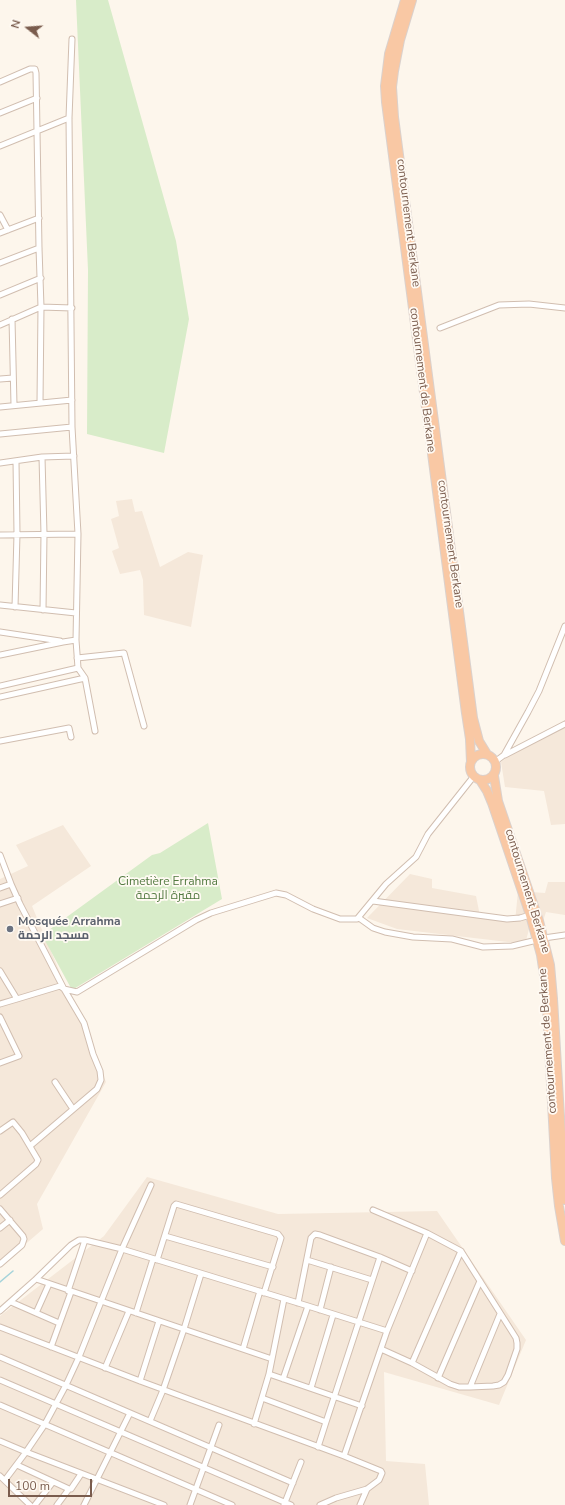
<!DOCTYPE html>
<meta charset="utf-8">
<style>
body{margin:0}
#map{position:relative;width:565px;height:1505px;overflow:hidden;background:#fdf6ec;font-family:"Nunito Sans",sans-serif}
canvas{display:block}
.north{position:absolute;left:8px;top:8px;width:40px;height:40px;-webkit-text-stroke:3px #fffaf3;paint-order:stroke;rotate:287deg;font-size:11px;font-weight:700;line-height:16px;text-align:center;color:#7a5c4d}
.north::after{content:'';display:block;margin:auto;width:14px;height:18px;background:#7a5c4d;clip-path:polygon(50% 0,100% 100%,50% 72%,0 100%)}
.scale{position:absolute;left:8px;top:1479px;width:84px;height:18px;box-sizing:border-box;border:2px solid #7a5c4d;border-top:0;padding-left:5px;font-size:12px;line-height:14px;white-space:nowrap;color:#7a5c4d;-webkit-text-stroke:3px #fffaf3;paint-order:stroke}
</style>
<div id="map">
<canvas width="565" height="1505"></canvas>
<div class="north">N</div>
<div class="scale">100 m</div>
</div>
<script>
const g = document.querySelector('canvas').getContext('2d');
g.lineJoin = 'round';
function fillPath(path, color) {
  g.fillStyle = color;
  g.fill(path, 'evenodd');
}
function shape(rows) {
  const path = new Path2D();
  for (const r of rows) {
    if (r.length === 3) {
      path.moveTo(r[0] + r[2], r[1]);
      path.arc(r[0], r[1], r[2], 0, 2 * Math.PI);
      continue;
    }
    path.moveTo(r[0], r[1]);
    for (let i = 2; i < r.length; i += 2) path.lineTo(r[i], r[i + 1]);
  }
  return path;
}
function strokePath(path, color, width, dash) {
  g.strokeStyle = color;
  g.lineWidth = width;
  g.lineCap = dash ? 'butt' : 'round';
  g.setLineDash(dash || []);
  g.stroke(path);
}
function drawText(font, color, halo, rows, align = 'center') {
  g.font = font + ' "Nunito Sans",Cairo,sans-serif';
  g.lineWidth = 3.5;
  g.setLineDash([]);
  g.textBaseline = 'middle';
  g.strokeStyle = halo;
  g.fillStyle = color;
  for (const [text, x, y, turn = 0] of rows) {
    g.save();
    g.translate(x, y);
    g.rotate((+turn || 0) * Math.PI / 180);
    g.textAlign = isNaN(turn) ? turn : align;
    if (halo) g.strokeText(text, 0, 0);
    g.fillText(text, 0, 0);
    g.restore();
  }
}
fillPath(shape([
 [132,499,135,512,142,511,160,567,188,552,203,555,191,627,144,615,143,580,140,570,120,574,112,551,119,548,111,519,119,516,116,501],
 [565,724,565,824,551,825,544,791,505,787,501,762,518,749],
 [63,825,91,866,32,906,106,1082,37,1204,43,1229,0,1266,0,879,28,866,16,845],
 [410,874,432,879,432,888,476,896,480,916,515,922,518,891,545,893,548,882,565,882,565,927,565,915,546,912,542,924,531,922,525,944,397,929,367,918],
 [147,1177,278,1214,437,1211,526,1340,499,1405,384,1372,386,1461,425,1464,429,1505,0,1505,0,1316,104,1236]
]), '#f5e8da');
fillPath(shape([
 [76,0,108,0,176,241,189,319,164,453,87,434,88,270],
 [208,823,222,899,72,990,42,935,152,855,160,853]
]), '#d8ecc9');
strokePath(shape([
 [0,1282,13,1271]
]), '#a5d3da', 1.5);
const minor = shape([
 [72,39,69,118,72,427,78,534,76,640,78,668,85,678,95,731],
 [0,82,30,69,35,69,36,73,39,248,41,307,40,402],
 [0,113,37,98],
 [0,146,69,118],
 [0,215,8,230],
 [0,233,39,218],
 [0,263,39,248],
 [0,295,41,278],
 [12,319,14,405],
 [0,325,41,307,72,308],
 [440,328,499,305,529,304,565,308],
 [0,379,13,378],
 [0,407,72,400],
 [0,434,72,427],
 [42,457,44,534,43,610],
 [0,463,42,457,74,456],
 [0,535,78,534],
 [0,605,76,613],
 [15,607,17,534,16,461],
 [0,632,60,641],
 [0,655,63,642,76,640],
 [77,658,124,653,144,726],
 [0,686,78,668],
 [0,697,85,678],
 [0,741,69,728,71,737],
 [505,755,565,724],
 [496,761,504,755,528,712,539,691,565,626],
 [0,855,11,884,0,888],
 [11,884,20,904,64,989,84,1023,93,1054,100,1071,101,1080,97,1089,30,1146],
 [373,901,507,919,520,918,530,915],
 [0,904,18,898],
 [359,918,373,928,385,932,413,937,452,939,483,947,512,946,537,940],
 [544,938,565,935],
 [0,971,17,999,0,1004],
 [17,999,60,986,64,989,77,992,196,920,211,913,276,893,286,895,313,909,340,919,357,919,386,884,416,857,428,834,474,776],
 [0,1017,19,1056,0,1063],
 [55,1082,73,1109],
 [0,1131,13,1122,22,1133,38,1160,36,1164,0,1195],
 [0,1209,23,1236,24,1239,22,1245,0,1264],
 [373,1210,427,1233,461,1251,516,1338,517,1343,517,1349,508,1375,504,1382,499,1385,493,1386,470,1387,459,1387,450,1384,412,1363,381,1349],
 [0,1228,10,1220],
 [165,1236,273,1267],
 [157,1260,174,1206,176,1204,278,1234,281,1238,264,1293],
 [307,1260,372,1280],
 [36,1279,272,1359],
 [68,1291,85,1240],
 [11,1302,59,1323],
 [298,1303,311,1238,315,1234,320,1235,380,1257,412,1271],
 [320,1310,331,1267],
 [0,1311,36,1279,71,1245,79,1240,85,1240,122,1249,308,1306],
 [36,1313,49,1284],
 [136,1313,153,1259],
 [0,1327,140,1381,344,1456,381,1471,382,1473,379,1480,367,1489,336,1498,320,1505],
 [51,1347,71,1292],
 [243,1349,260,1291],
 [0,1357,293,1483],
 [412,1363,461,1251],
 [105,1368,129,1311],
 [269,1374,362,1406],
 [438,1378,480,1281],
 [283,1379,308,1306,387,1331],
 [0,1380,291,1505],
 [140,1381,159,1321],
 [470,1387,500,1314],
 [311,1388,333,1315],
 [262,1398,326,1422,380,1257],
 [0,1405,232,1505],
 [150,1421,163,1390,184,1329,201,1274],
 [254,1424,269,1374,284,1299],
 [0,1441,26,1452,164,1505],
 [318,1447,326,1422],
 [344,1456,387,1331,427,1233],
 [17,1465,69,1489,71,1489,81,1474],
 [0,1476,30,1505],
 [5,1480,26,1452,45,1424,66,1385,79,1357,122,1249,151,1185],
 [35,1505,53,1482],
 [57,1505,69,1489],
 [84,1505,130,1413],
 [190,1505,219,1425],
 [284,1505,301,1462],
 [360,1505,367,1489]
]);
const trunk = shape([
 [405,0,389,54,385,86,386,102,466,713,470,739,471,762],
 [412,0,400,40,394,71,392,87,394,117,473,718,479,741,487,754],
 [483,767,13],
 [494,776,498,801,539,921,550,965,553,999,565,1200],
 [480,780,487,791,492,803,530,915,541,955,546,988,556,1178,559,1206,565,1241]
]);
strokePath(minor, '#d1beb0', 7);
strokePath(trunk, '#dad1cd', 10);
strokePath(minor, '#fff', 5);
strokePath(trunk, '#f9c8a4', 8);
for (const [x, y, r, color] of [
 [10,929,4,"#6b7280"]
]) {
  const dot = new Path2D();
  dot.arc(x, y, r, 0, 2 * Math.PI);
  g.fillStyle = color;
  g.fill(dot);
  strokePath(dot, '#fffaf3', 1.5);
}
drawText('12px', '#7a5c4d', '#fffaf3', [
 ["contournement Berkane",408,223,83],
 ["contournement de Berkane",422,380,83],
 ["contournement Berkane",450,544,82],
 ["contournement Berkane",527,891,73],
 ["contournement de Berkane",548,1041,-94]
]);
drawText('12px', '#537a41', '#fffaf3', [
 ["Cimetière Errahma",168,882],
 ["مقبرة الرحمة",168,896]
]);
drawText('bold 12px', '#5b616d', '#fffaf3', [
 ["Mosquée Arrahma",18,922],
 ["مسجد الرحمة",18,936]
], 'left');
</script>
